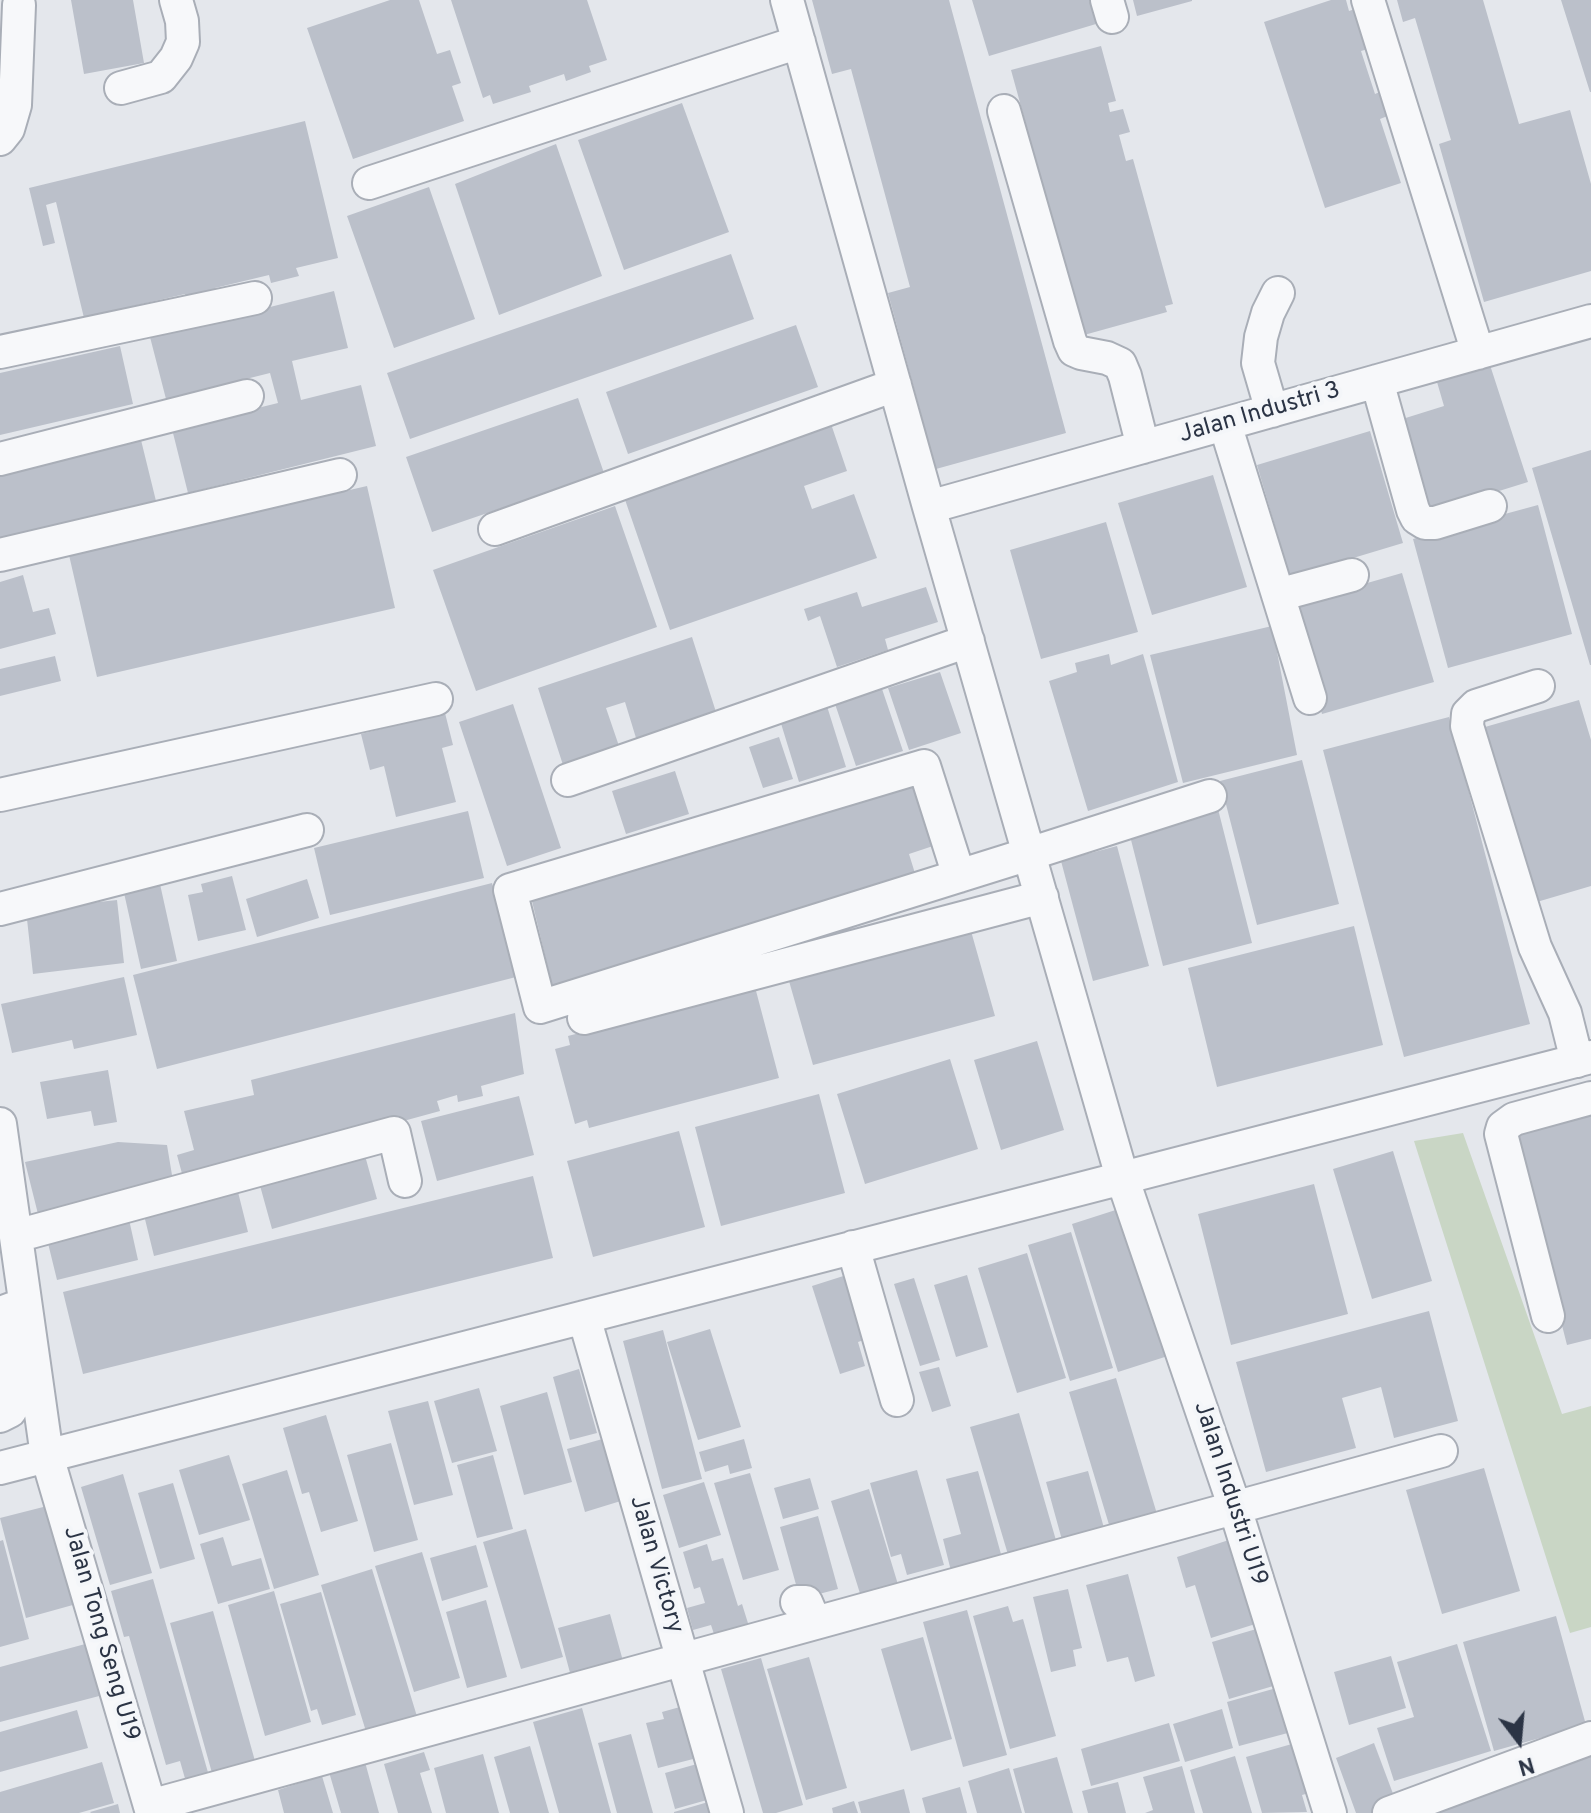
<!DOCTYPE html>
<style>
body{margin:0}
#map{position:relative;width:1591px;height:1813px;overflow:hidden;background:#e4e7ec;font-family:Overpass,sans-serif}
canvas{display:block}
.north{position:absolute;left:1479px;top:1701px;width:80px;height:80px;-webkit-text-stroke:6px #f4f6f9;paint-order:stroke;rotate:164deg;font-size:22px;font-weight:700;line-height:32px;text-align:center;color:#2b3445}
.north::after{content:'';display:block;margin:auto;width:28px;height:36px;background:#2b3445;clip-path:polygon(50% 0,100% 100%,50% 72%,0 100%)}
</style>
<div id="map">
<canvas width="1591" height="1813"></canvas>
<div class="north">N</div>
</div>
<script>
const g = document.querySelector('canvas').getContext('2d');
g.lineJoin = 'round';
function fillPath(path, color) {
  g.fillStyle = color;
  g.fill(path, 'evenodd');
}
function shape(rows) {
  const path = new Path2D();
  for (const r of rows) {
    path.moveTo(r[0], r[1]);
    for (let i = 2; i < r.length; i += 2) path.lineTo(r[i], r[i + 1]);
  }
  return path;
}
function strokePath(path, color, width, dash) {
  g.strokeStyle = color;
  g.lineWidth = width;
  g.lineCap = dash ? 'butt' : 'round';
  g.setLineDash(dash || []);
  g.stroke(path);
}
function drawText(font, color, halo, rows, align = 'center') {
  g.font = font + ' Overpass,sans-serif';
  g.lineWidth = 8;
  g.setLineDash([]);
  g.textBaseline = 'middle';
  g.strokeStyle = halo;
  g.fillStyle = color;
  for (const [text, x, y, turn = 0] of rows) {
    g.save();
    g.translate(x, y);
    g.rotate((+turn || 0) * Math.PI / 180);
    g.textAlign = isNaN(turn) ? turn : align;
    if (halo) g.strokeText(text, 0, 0);
    g.fillText(text, 0, 0);
    g.restore();
  }
}
fillPath(shape([
 [1463,1133,1562,1414,1591,1406,1591,1627,1570,1633,1414,1141]
]), '#c9d6c5');
fillPath(shape([
 [71,0,133,0,144,63,84,74],
 [390,0,419,0,437,54,450,50,461,83,452,86,464,121,353,159,307,28],
 [451,0,587,0,607,60,589,66,591,72,566,81,564,74,529,86,531,92,493,104,490,95,483,98],
 [812,0,949,0,1066,433,936,469,888,293,910,287,851,69,832,74],
 [972,0,1089,0,1096,24,989,56],
 [1133,0,1192,0,1192,1,1137,16],
 [1331,0,1346,0,1349,11,1355,9,1368,49,1361,51,1375,94,1382,91,1390,115,1380,119,1401,183,1325,208,1264,22],
 [1397,0,1483,0,1519,124,1570,110,1591,184,1591,271,1484,302,1439,144,1451,140,1415,18,1403,22],
 [1561,0,1591,0,1591,92,1590,92],
 [1101,46,1116,101,1108,103,1110,112,1123,109,1130,132,1119,135,1126,161,1133,159,1173,304,1165,306,1167,312,1084,335,1011,70],
 [682,103,729,232,624,270,578,140],
 [305,121,338,258,296,268,299,276,271,283,269,275,215,288,217,297,187,304,185,294,129,307,131,315,105,321,103,313,84,318,56,202,46,205,55,243,43,246,29,188],
 [556,144,602,276,499,315,455,184],
 [429,187,475,319,394,348,347,216],
 [731,254,754,319,410,439,387,373],
 [334,291,348,348,292,361,301,400,361,385,376,446,188,493,172,429,278,403,270,373,166,399,150,337],
 [796,325,818,387,628,454,606,392],
 [120,346,133,404,0,435,0,373],
 [1490,365,1528,482,1425,514,1396,421,1444,406,1437,382],
 [578,398,604,473,432,532,406,457],
 [829,418,847,471,804,486,812,509,854,494,877,558,670,630,622,491],
 [1370,431,1403,543,1290,577,1257,465],
 [141,440,156,501,0,540,0,475],
 [1591,450,1591,665,1590,665,1532,468],
 [1213,475,1247,587,1152,615,1118,503],
 [367,486,395,608,97,677,69,555],
 [1538,505,1572,634,1448,668,1413,539],
 [615,506,657,627,476,691,433,570],
 [1106,522,1138,632,1041,659,1010,550],
 [1402,573,1434,682,1322,714,1291,605],
 [23,575,33,612,49,608,56,634,0,649,0,582],
 [926,587,938,622,885,639,888,650,837,667,820,616,808,621,804,609,857,592,862,607],
 [1272,626,1297,755,1183,783,1150,655],
 [692,637,716,712,636,738,625,702,606,708,619,746,563,765,538,688],
 [1109,654,1111,665,1143,654,1178,782,1088,811,1049,681,1077,672,1075,663],
 [55,656,61,681,0,696,0,669],
 [940,672,961,733,909,750,888,688],
 [881,686,903,751,856,766,834,701],
 [1579,700,1591,740,1591,886,1530,904,1478,729],
 [826,703,846,767,799,782,779,717],
 [513,704,561,848,507,866,459,722],
 [445,713,453,745,442,748,456,802,396,817,384,766,370,770,361,734],
 [1449,717,1530,1024,1404,1057,1323,750],
 [779,737,793,779,763,788,749,747],
 [1302,760,1339,904,1257,925,1220,781],
 [675,771,689,814,626,834,612,791],
 [919,778,939,844,909,854,918,883,554,993,531,897],
 [1218,809,1252,943,1163,966,1129,832],
 [468,811,484,878,330,915,314,848],
 [1117,846,1149,966,1093,981,1061,861],
 [158,875,177,961,141,969,122,884],
 [232,876,246,930,198,941,188,895,203,892,201,884],
 [307,879,319,918,257,937,246,899],
 [492,883,516,977,157,1069,133,975],
 [117,900,124,963,33,974,26,910],
 [1354,926,1383,1045,1217,1087,1188,968],
 [971,931,995,1016,813,1065,789,981],
 [124,977,137,1035,74,1049,72,1040,12,1053,1,1004],
 [755,987,779,1078,589,1128,587,1120,575,1124,555,1049,570,1045,568,1036],
 [515,1013,524,1074,481,1086,483,1096,458,1102,457,1095,437,1101,440,1111,184,1181,177,1155,194,1150,184,1111,254,1095,251,1080],
 [1037,1041,1064,1130,1001,1150,974,1060],
 [950,1059,978,1149,865,1184,837,1094],
 [108,1070,117,1122,94,1126,91,1111,47,1119,40,1082],
 [819,1094,845,1193,721,1226,695,1127],
 [519,1096,534,1155,437,1181,421,1121],
 [1591,1113,1591,1339,1567,1345,1513,1133],
 [679,1131,705,1227,593,1257,567,1161],
 [118,1142,167,1145,173,1181,38,1214,25,1162],
 [1393,1151,1432,1281,1372,1299,1333,1169],
 [364,1152,377,1199,272,1229,259,1182],
 [533,1176,553,1258,83,1374,63,1292],
 [1314,1184,1348,1314,1231,1345,1198,1214],
 [237,1188,248,1232,154,1256,143,1211],
 [1125,1207,1171,1355,1118,1372,1072,1224],
 [128,1215,138,1260,57,1280,46,1235],
 [1071,1232,1113,1368,1070,1381,1028,1245],
 [1027,1253,1066,1378,1017,1393,978,1268],
 [856,1272,876,1336,858,1342,865,1366,840,1374,812,1286],
 [967,1275,988,1347,956,1357,934,1285],
 [914,1278,940,1360,920,1366,894,1284],
 [1429,1311,1458,1421,1394,1438,1381,1387,1342,1398,1356,1448,1266,1472,1236,1362],
 [710,1329,741,1427,698,1440,667,1342],
 [663,1330,702,1479,662,1489,623,1341],
 [939,1367,951,1406,932,1412,919,1372],
 [579,1369,597,1433,570,1440,553,1377],
 [1116,1378,1157,1514,1110,1528,1069,1392],
 [479,1388,497,1451,452,1463,434,1401],
 [547,1392,572,1482,524,1495,500,1406],
 [428,1401,453,1495,414,1505,388,1411],
 [1019,1413,1060,1554,1012,1568,970,1427],
 [326,1415,358,1521,321,1532,309,1492,302,1494,283,1428],
 [606,1438,624,1500,585,1512,567,1449],
 [744,1439,752,1468,730,1474,728,1465,705,1472,699,1452],
 [391,1443,418,1540,374,1552,347,1455],
 [229,1455,250,1520,199,1535,179,1470],
 [493,1455,513,1529,477,1538,457,1465],
 [1484,1468,1520,1591,1442,1614,1406,1490],
 [287,1470,319,1575,274,1589,242,1484],
 [917,1470,944,1565,907,1575,901,1554,891,1557,870,1483],
 [978,1471,1004,1565,951,1571,943,1539,961,1534,946,1479],
 [1088,1471,1104,1528,1062,1540,1046,1482],
 [750,1473,779,1570,743,1580,714,1483],
 [123,1474,152,1573,110,1585,81,1487],
 [810,1478,819,1509,783,1519,774,1488],
 [704,1482,721,1535,679,1548,663,1495],
 [173,1483,195,1559,160,1569,138,1493],
 [869,1489,900,1591,863,1603,831,1501],
 [55,1504,80,1603,26,1618,0,1518],
 [818,1516,838,1589,800,1599,780,1527],
 [526,1529,563,1657,521,1669,483,1542],
 [1241,1536,1268,1620,1211,1638,1195,1585,1186,1588,1177,1557],
 [223,1537,232,1566,261,1558,270,1589,218,1604,200,1544],
 [3,1540,29,1639,0,1647,0,1541],
 [707,1544,712,1561,723,1558,738,1606,742,1604,752,1636,718,1646,711,1625,693,1630,687,1608,705,1603,700,1587,694,1589,683,1552],
 [476,1545,488,1587,442,1601,430,1558],
 [422,1552,460,1678,414,1692,375,1566],
 [372,1569,419,1723,368,1738,321,1585],
 [1128,1574,1155,1676,1135,1682,1128,1657,1107,1662,1086,1585],
 [153,1579,209,1776,186,1782,180,1761,166,1765,129,1636,124,1637,111,1591],
 [1068,1589,1082,1648,1073,1650,1076,1666,1051,1672,1033,1597],
 [274,1591,311,1722,265,1736,228,1605],
 [321,1592,356,1715,322,1725,317,1709,311,1711,280,1604],
 [486,1600,507,1677,467,1688,446,1612],
 [1008,1606,1013,1622,1023,1619,1056,1736,1010,1749,973,1616],
 [967,1610,1007,1755,963,1767,923,1622],
 [213,1611,255,1761,212,1773,170,1623],
 [610,1614,623,1661,573,1684,558,1628],
 [1556,1616,1586,1725,1494,1751,1463,1642],
 [1270,1625,1287,1682,1229,1699,1212,1642],
 [923,1637,952,1739,911,1751,881,1649],
 [89,1643,103,1695,0,1722,0,1667],
 [1457,1644,1491,1751,1394,1781,1377,1728,1414,1717,1397,1662],
 [1391,1656,1406,1708,1349,1725,1334,1672],
 [809,1657,847,1788,806,1800,767,1669],
 [761,1658,803,1805,776,1813,763,1813,721,1669],
 [1287,1685,1299,1730,1239,1746,1227,1702],
 [687,1705,701,1757,658,1768,646,1723,664,1719,662,1712],
 [582,1708,611,1813,559,1813,533,1722],
 [1222,1709,1233,1748,1185,1762,1173,1724],
 [77,1710,88,1748,0,1772,0,1732],
 [1169,1723,1180,1761,1091,1786,1081,1749],
 [631,1734,653,1813,617,1813,598,1743],
 [1306,1740,1320,1790,1302,1795,1307,1812,1262,1813,1246,1757],
 [1374,1743,1398,1807,1380,1813,1356,1813,1336,1758],
 [530,1746,549,1813,510,1813,494,1757],
 [1591,1748,1591,1813,1422,1813],
 [424,1752,430,1770,420,1773,432,1813,398,1813,384,1764],
 [483,1754,499,1813,446,1813,434,1768],
 [1235,1756,1252,1813,1203,1813,1190,1770],
 [1057,1757,1073,1813,1025,1813,1013,1769],
 [102,1762,114,1803,79,1813,0,1813,0,1792],
 [365,1762,379,1813,341,1813,329,1772],
 [704,1762,714,1798,675,1809,665,1773],
 [1182,1766,1195,1813,1145,1813,1153,1810,1143,1777],
 [1009,1768,1022,1813,977,1813,968,1781],
 [322,1776,333,1813,284,1813,278,1790],
 [1118,1782,1126,1813,1088,1813,1082,1791],
 [960,1787,967,1813,926,1813,922,1798],
 [904,1789,910,1813,861,1813,858,1802],
 [715,1800,719,1813,674,1813,674,1812],
 [854,1801,858,1813,833,1813,832,1808],
 [118,1804,120,1813,91,1813,90,1812]
]), '#bbc0ca');
const minor = shape([
 [787,0,929,507,1122,1177,1235,1508,1330,1813],
 [1107,0,1112,17],
 [1368,0,1478,353],
 [121,88,161,77,176,58,183,42,182,21,176,0],
 [1004,111,1070,341,1074,350,1081,353,1107,358,1120,364,1125,376,1143,447],
 [0,139,8,129,15,105,19,5],
 [369,183,799,42],
 [0,352,255,298],
 [1377,381,1413,510,1417,518,1425,523,1435,523,1490,506],
 [1272,411,1258,363,1261,337,1268,313,1278,293],
 [1225,424,1310,698],
 [0,459,247,396],
 [929,507,1591,321],
 [495,529,895,385],
 [0,555,340,475],
 [1278,595,1352,575],
 [1538,686,1476,706,1468,714,1467,726,1535,947,1565,1013,1577,1061],
 [568,780,968,641],
 [0,795,436,699],
 [959,876,924,766,510,890,540,1007,1029,854,1210,796],
 [0,909,307,830],
 [584,1018,1042,897],
 [0,1124,47,1456,152,1813],
 [16,1236,394,1133,405,1181],
 [853,1247,897,1400],
 [1548,1316,1501,1134,1503,1127,1514,1119,1591,1098],
 [584,1317,727,1813],
 [0,1416,10,1411,15,1402,16,1391,2,1317,6,1311,25,1304],
 [0,1468,1591,1057],
 [797,1602,806,1602,815,1623],
 [150,1806,1441,1451],
 [1389,1813,1591,1738]
]);
strokePath(minor, '#a9aeb7', 36);
strokePath(minor, '#f7f8fa', 32);
drawText('24px', '#2b3445', '#f4f6f9', [
 ["Jalan Industri 3",1260,414,-16],
 ["Jalan Industri U19",1229,1494,72],
 ["Jalan Victory",655,1565,74],
 ["Jalan Tong Seng U19",100,1634,74]
]);
</script>
